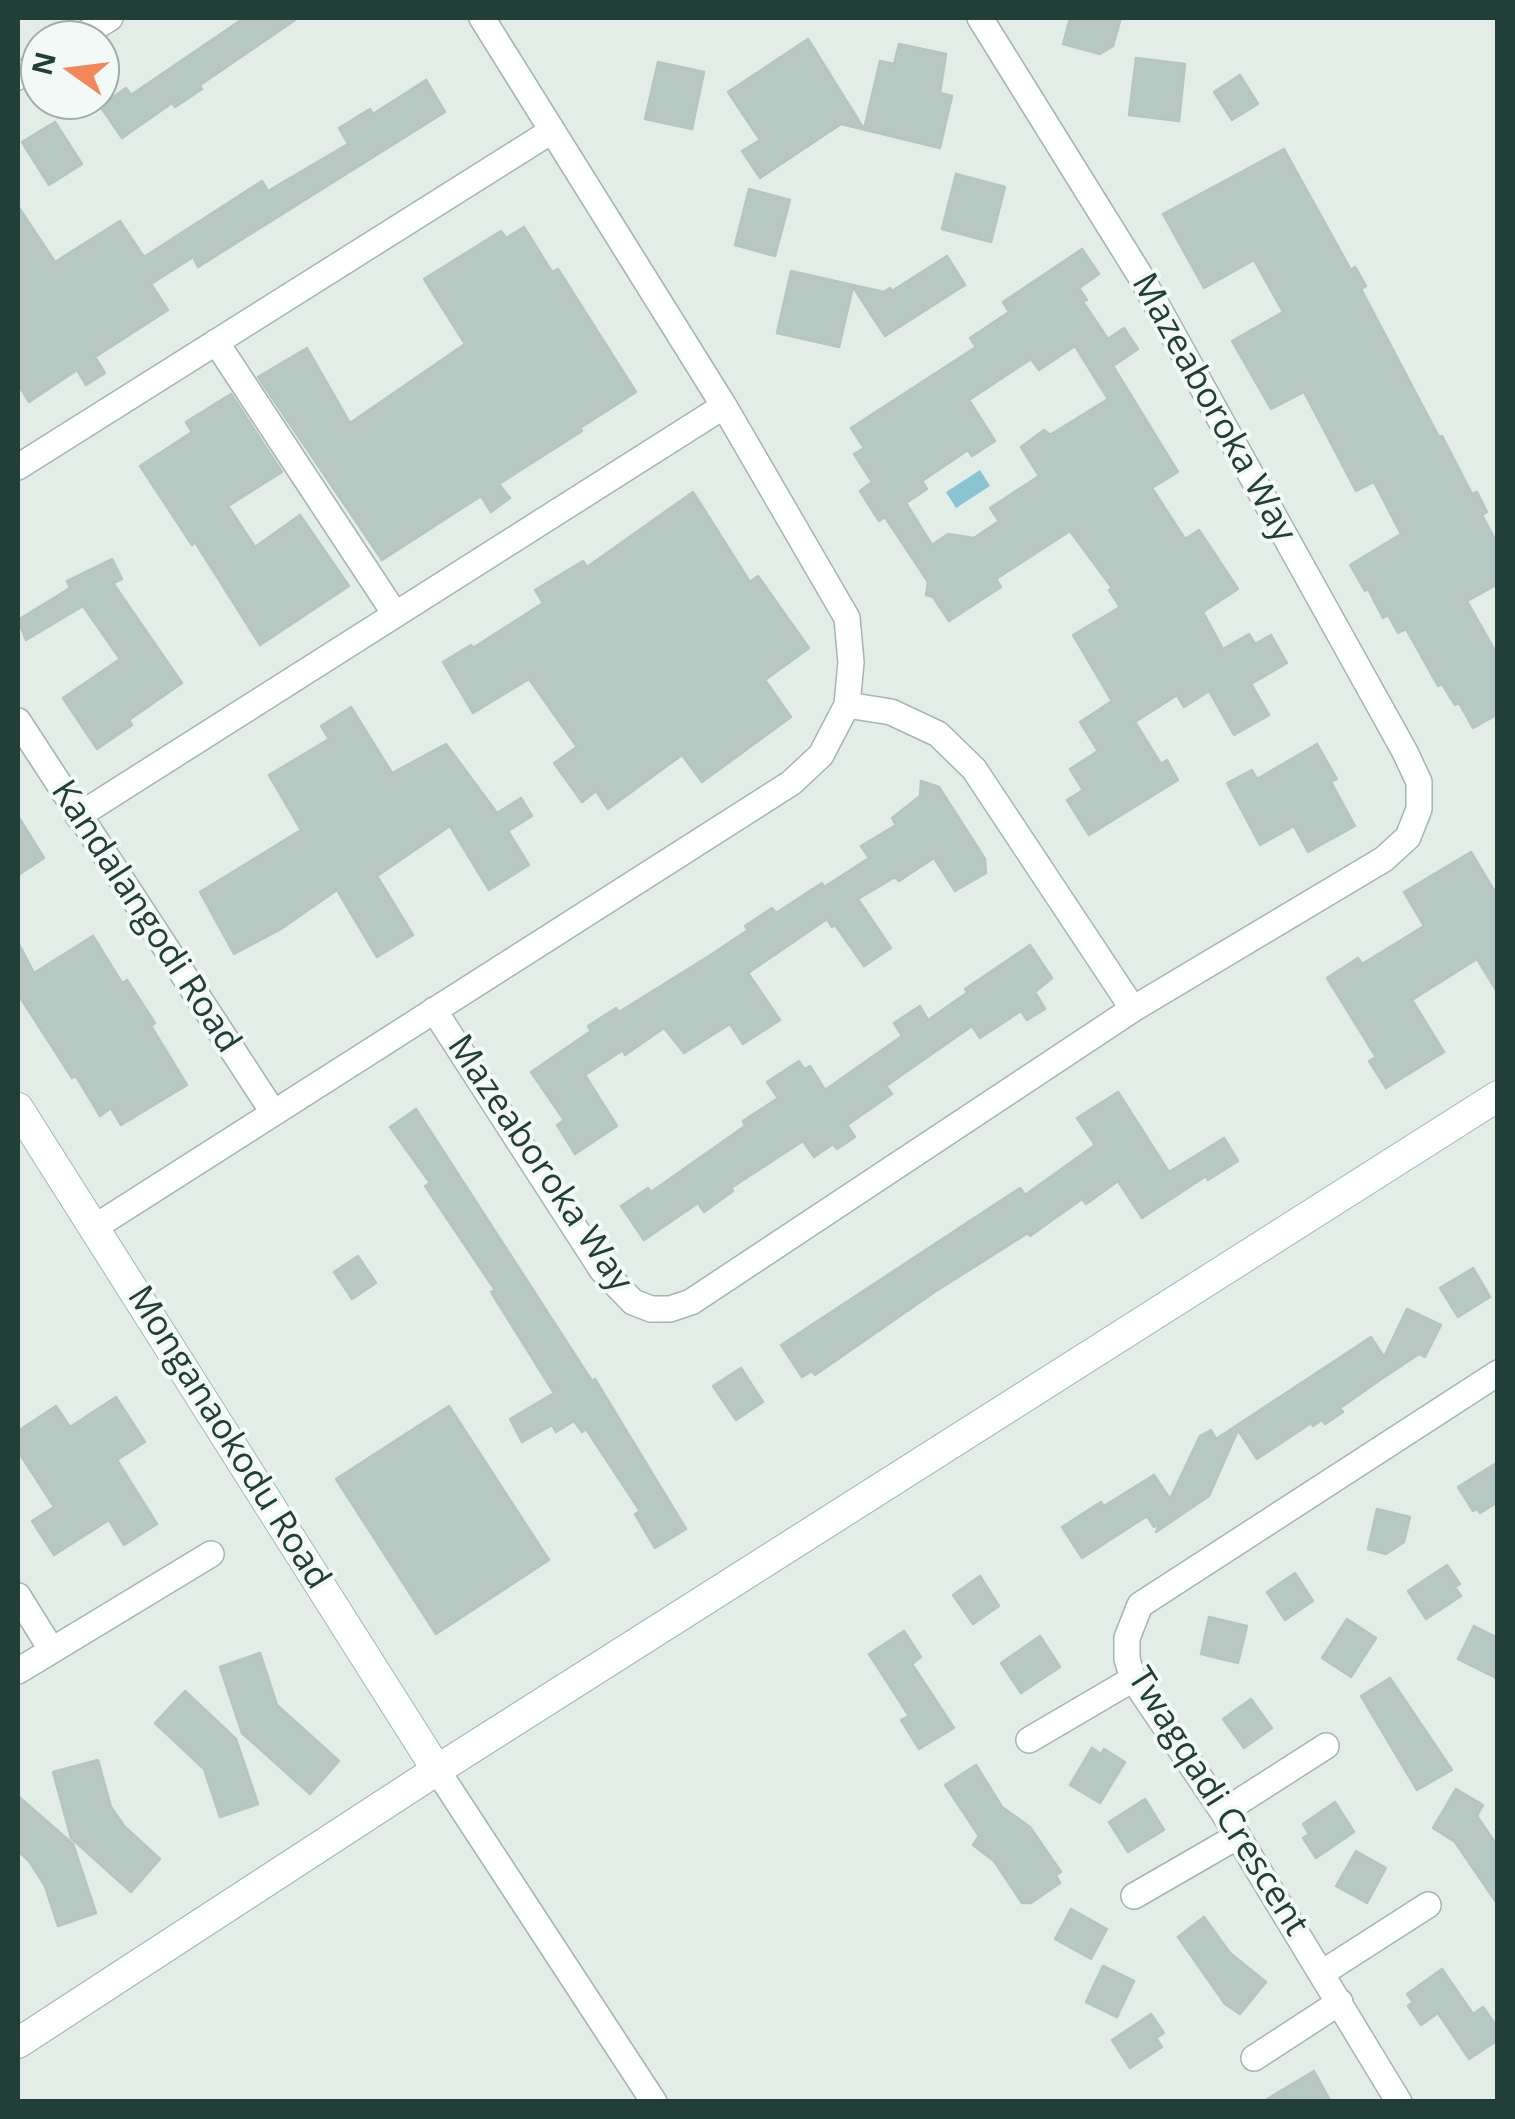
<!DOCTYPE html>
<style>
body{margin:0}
#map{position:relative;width:1515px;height:2119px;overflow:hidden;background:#e2ede8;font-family:"Open Sans",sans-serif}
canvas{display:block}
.frame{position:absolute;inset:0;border:20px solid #223e38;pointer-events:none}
.north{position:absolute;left:20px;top:20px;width:100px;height:100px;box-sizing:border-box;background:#f3f9f6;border:2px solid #9faeaa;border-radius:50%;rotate:284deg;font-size:28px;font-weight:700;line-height:40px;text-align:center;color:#223e38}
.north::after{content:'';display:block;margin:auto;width:35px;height:45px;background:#f3875a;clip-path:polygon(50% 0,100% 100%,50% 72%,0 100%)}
</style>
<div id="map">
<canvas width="1515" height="2119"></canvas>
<div class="frame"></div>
<div class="north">N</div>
</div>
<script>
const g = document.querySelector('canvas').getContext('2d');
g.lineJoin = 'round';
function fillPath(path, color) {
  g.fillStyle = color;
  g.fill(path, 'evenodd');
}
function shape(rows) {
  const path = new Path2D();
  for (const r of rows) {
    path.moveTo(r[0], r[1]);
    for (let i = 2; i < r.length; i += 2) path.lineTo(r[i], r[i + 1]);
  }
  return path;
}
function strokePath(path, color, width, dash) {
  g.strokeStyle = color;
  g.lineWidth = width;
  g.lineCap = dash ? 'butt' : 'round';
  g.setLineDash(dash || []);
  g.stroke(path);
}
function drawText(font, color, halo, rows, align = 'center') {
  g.font = font + ' "Open Sans",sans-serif';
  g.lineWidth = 8;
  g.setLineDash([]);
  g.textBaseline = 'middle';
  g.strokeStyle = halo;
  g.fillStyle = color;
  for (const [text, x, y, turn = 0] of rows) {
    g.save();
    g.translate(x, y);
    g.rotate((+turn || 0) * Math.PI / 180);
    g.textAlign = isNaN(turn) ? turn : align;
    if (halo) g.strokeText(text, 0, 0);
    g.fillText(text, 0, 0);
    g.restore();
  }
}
fillPath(shape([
 [980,470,990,486,956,508,946,492]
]), '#8ac3d2');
const building = shape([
 [244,18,298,18,200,85,202,89,175,107,172,103,122,138,100,106,126,88,131,95,244,18],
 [1070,18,1121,18,1113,46,1100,54,1063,44,1070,18],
 [808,39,864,129,880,61,894,64,899,44,946,54,940,93,952,96,940,148,841,124,760,178,742,151,760,140,728,92,808,39],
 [1136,58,1185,64,1179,121,1129,115,1136,58],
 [658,62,704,72,692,129,645,119,658,62],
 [1240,75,1258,104,1232,120,1214,92,1240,75],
 [426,80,445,112,198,267,193,257,151,284,168,310,95,357,105,373,86,385,77,370,29,402,18,384,18,206,55,262,120,221,144,257,262,181,268,191,348,144,339,128,370,109,373,114,426,80],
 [55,122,82,164,49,185,22,142,55,122],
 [1284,149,1351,270,1355,267,1366,286,1361,289,1439,437,1442,436,1472,494,1477,492,1487,512,1482,515,1498,545,1498,584,1467,601,1498,656,1498,714,1473,728,1459,703,1455,705,1442,684,1438,686,1406,629,1398,633,1388,615,1383,618,1368,589,1365,591,1350,565,1401,534,1374,482,1356,491,1304,392,1271,409,1232,341,1283,312,1254,260,1204,288,1163,214,1284,149],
 [956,174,1005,187,991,242,942,229,956,174],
 [749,189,790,200,775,256,735,245,749,189],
 [524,227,552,272,558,269,636,392,580,428,582,431,499,484,510,498,491,512,481,496,382,560,258,377,307,348,350,423,465,344,424,279,501,231,506,238,524,227],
 [1082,249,1099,274,1079,288,1087,300,1083,302,1108,339,1124,328,1138,349,1113,366,1178,472,1152,488,1185,539,1199,530,1238,589,1203,612,1223,649,1249,634,1255,644,1271,635,1287,663,1251,684,1269,715,1234,735,1209,691,1184,707,1177,695,1135,722,1161,764,1167,760,1178,780,1089,835,1067,800,1083,790,1070,769,1098,751,1080,722,1112,701,1073,635,1120,607,1109,590,1112,588,1070,531,996,579,1001,587,949,621,933,597,926,595,928,582,885,517,879,521,860,491,872,482,854,454,864,448,851,428,976,347,970,338,1009,312,1003,302,1082,249],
 [1075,346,1108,399,1050,435,1044,430,1021,447,1039,476,990,508,999,521,974,538,948,534,932,545,906,503,927,489,922,481,968,450,972,456,995,441,969,400,1031,359,1039,370,1075,346],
 [947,256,965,285,885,336,853,287,839,347,777,333,791,271,884,292,890,288,892,291,947,256],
 [231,394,282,472,228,506,255,547,300,515,349,586,260,645,195,542,192,545,140,466,192,432,186,422,231,394],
 [693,492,750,582,758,576,809,648,765,680,791,717,702,782,682,755,608,809,596,791,582,802,554,763,577,747,529,679,473,713,443,662,471,645,473,648,543,603,535,590,583,561,587,567,693,492],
 [112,559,122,579,113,583,182,683,129,720,132,725,97,749,63,698,120,659,83,606,26,640,18,620,70,588,67,581,112,559],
 [351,707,392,773,446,744,497,813,521,798,532,816,508,831,529,865,489,890,450,826,377,876,413,935,377,957,337,890,281,929,234,954,200,892,301,830,269,775,329,739,321,726,351,707],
 [1317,744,1337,779,1331,782,1355,826,1308,852,1294,826,1260,845,1227,783,1252,770,1257,779,1317,744],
 [921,781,939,787,985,859,986,873,955,891,934,858,899,881,895,877,858,899,891,948,864,966,835,925,832,927,827,919,748,973,780,1020,743,1044,730,1024,684,1053,664,1028,625,1055,623,1050,585,1075,617,1126,575,1154,557,1125,564,1120,531,1072,591,1031,588,1026,616,1008,619,1012,709,956,748,930,745,926,772,908,776,913,822,883,824,887,869,858,861,846,896,825,892,818,920,796,921,781],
 [18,816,44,858,18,875,18,816],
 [1471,852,1498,897,1498,993,1477,959,1412,1000,1444,1052,1386,1088,1369,1061,1376,1057,1327,978,1358,958,1362,964,1424,926,1404,892,1471,852],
 [93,936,122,983,127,980,155,1023,151,1026,187,1085,121,1125,111,1108,100,1116,76,1076,72,1078,18,994,18,942,34,973,93,936],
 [1030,945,1052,978,1035,992,1045,1009,1027,1020,1021,1011,980,1038,972,1026,886,1086,892,1094,847,1125,855,1137,837,1149,833,1144,814,1157,803,1141,731,1188,733,1191,704,1212,698,1203,644,1240,621,1206,648,1188,651,1192,745,1126,743,1121,778,1098,767,1082,799,1061,804,1069,810,1066,825,1090,902,1036,894,1023,920,1006,928,1020,968,992,965,989,1030,945],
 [1118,1092,1169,1172,1224,1138,1238,1161,1208,1180,1206,1176,1142,1218,1118,1181,1086,1204,1082,1199,1030,1236,1028,1233,936,1291,815,1375,812,1371,802,1377,781,1345,1020,1188,1025,1195,1095,1145,1077,1118,1118,1092],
 [416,1109,592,1381,595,1379,686,1529,655,1548,635,1514,640,1511,586,1429,582,1432,574,1421,556,1432,552,1425,522,1442,510,1419,554,1393,491,1292,495,1290,425,1186,430,1183,390,1127,416,1109],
 [358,1256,376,1283,352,1299,334,1272,358,1256],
 [1473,1268,1490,1297,1458,1317,1440,1288,1473,1268],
 [1407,1309,1441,1325,1425,1357,1419,1354,1380,1380,1340,1408,1343,1412,1325,1424,1322,1420,1313,1426,1311,1423,1257,1459,1238,1430,1209,1496,1156,1532,1160,1523,1154,1527,1147,1516,1082,1558,1062,1527,1101,1502,1104,1506,1154,1475,1170,1499,1200,1436,1211,1430,1216,1439,1371,1337,1384,1357,1407,1309],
 [741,1368,763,1402,736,1420,713,1386,741,1368],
 [116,1397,145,1442,117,1460,157,1524,124,1545,109,1520,54,1555,32,1521,54,1507,18,1451,18,1431,56,1406,70,1427,116,1397],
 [449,1406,549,1560,436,1634,336,1479,449,1406],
 [1498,1462,1498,1502,1480,1513,1477,1509,1473,1511,1458,1487,1498,1462],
 [1377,1509,1410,1517,1404,1542,1386,1554,1368,1549,1377,1509],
 [1447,1565,1460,1584,1455,1587,1461,1596,1426,1619,1408,1591,1447,1565],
 [1295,1573,1313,1601,1285,1620,1267,1592,1295,1573],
 [980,1576,999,1606,973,1624,953,1595,980,1576],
 [1209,1617,1247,1626,1238,1663,1201,1654,1209,1617],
 [1347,1619,1376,1638,1351,1677,1322,1658,1347,1619],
 [1474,1626,1498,1638,1498,1679,1458,1659,1474,1626],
 [904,1631,921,1657,912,1664,954,1728,919,1749,901,1720,909,1716,869,1654,904,1631],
 [1040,1636,1060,1667,1021,1693,1001,1663,1040,1636],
 [260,1653,277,1705,339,1761,310,1794,242,1733,220,1667,260,1653],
 [1390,1678,1452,1770,1417,1790,1361,1696,1390,1678],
 [185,1691,236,1739,258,1804,220,1817,204,1769,155,1723,185,1691],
 [1251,1699,1272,1728,1244,1748,1223,1719,1251,1699],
 [1092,1748,1101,1754,1104,1749,1125,1762,1100,1803,1070,1785,1092,1748],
 [98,1760,111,1807,125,1827,160,1859,131,1892,71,1838,53,1772,98,1760],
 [976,1765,1002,1807,1030,1827,1061,1872,1056,1875,1060,1883,1031,1903,1022,1903,994,1861,973,1845,979,1836,945,1785,976,1765],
 [1456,1789,1483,1805,1477,1816,1498,1847,1498,1905,1455,1842,1433,1828,1456,1789],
 [18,1796,73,1844,96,1913,58,1926,45,1886,29,1861,18,1851,18,1796],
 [1145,1799,1164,1830,1128,1852,1109,1822,1145,1799],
 [1335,1802,1354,1832,1316,1858,1303,1838,1309,1834,1303,1824,1335,1802],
 [1356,1851,1386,1868,1367,1903,1336,1886,1356,1851],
 [1071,1909,1107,1929,1091,1959,1055,1939,1071,1909],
 [1204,1917,1230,1953,1266,1982,1240,2014,1225,2004,1178,1937,1204,1917],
 [1103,1966,1134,1981,1117,2017,1086,2002,1103,1966],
 [1442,1969,1473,2014,1483,2007,1498,2028,1498,2040,1469,2059,1438,2013,1421,2025,1408,2006,1413,2002,1407,1994,1442,1969],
 [1151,2014,1164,2033,1156,2038,1162,2047,1130,2068,1112,2040,1151,2014],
 [1314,2071,1331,2102,1262,2102,1314,2071]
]);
fillPath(building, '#b7c7c2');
strokePath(building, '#b5c6c0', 2.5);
const street = shape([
 [75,40,110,18],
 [18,77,40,63],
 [216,342,395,614],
 [18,467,550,132],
 [847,705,891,712,938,734,974,769,1133,1009],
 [18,721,273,1112],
 [78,816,724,406],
 [434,1010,602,1270,633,1302,651,1309,670,1309,691,1302,1133,1009,1384,859,1408,837,1419,809,1419,782,1405,752,1141,277,980,18],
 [95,1227,791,783,821,755,847,705,851,662,847,618,724,406,482,18],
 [18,1596,51,1649],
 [18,1671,211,1554],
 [1029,1740,1133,1679],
 [437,1770,654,2102],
 [1223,1812,1326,1746],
 [1134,1896,1238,1836],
 [1322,1973,1428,1905],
 [1254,2058,1340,2002],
 [1399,2102,1223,1812,1133,1679,1127,1659,1127,1638,1140,1605,1498,1373]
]);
const secondary = shape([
 [18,1108,437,1770],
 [18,2043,437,1770,1498,1096]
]);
strokePath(street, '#a5b5b0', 28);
strokePath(secondary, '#a0b8b1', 32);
strokePath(street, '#fff', 25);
strokePath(secondary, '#fff', 30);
drawText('35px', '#223e38', '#f3f9f6', [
 ["Mazeaboroka Way",1213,408,61],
 ["Kandalangodi Road",145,917,57],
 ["Mazeaboroka Way",539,1164,56],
 ["Monganaokodu Road",228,1438,58],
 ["Twagqadi Crescent",1217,1802,58]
]);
</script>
